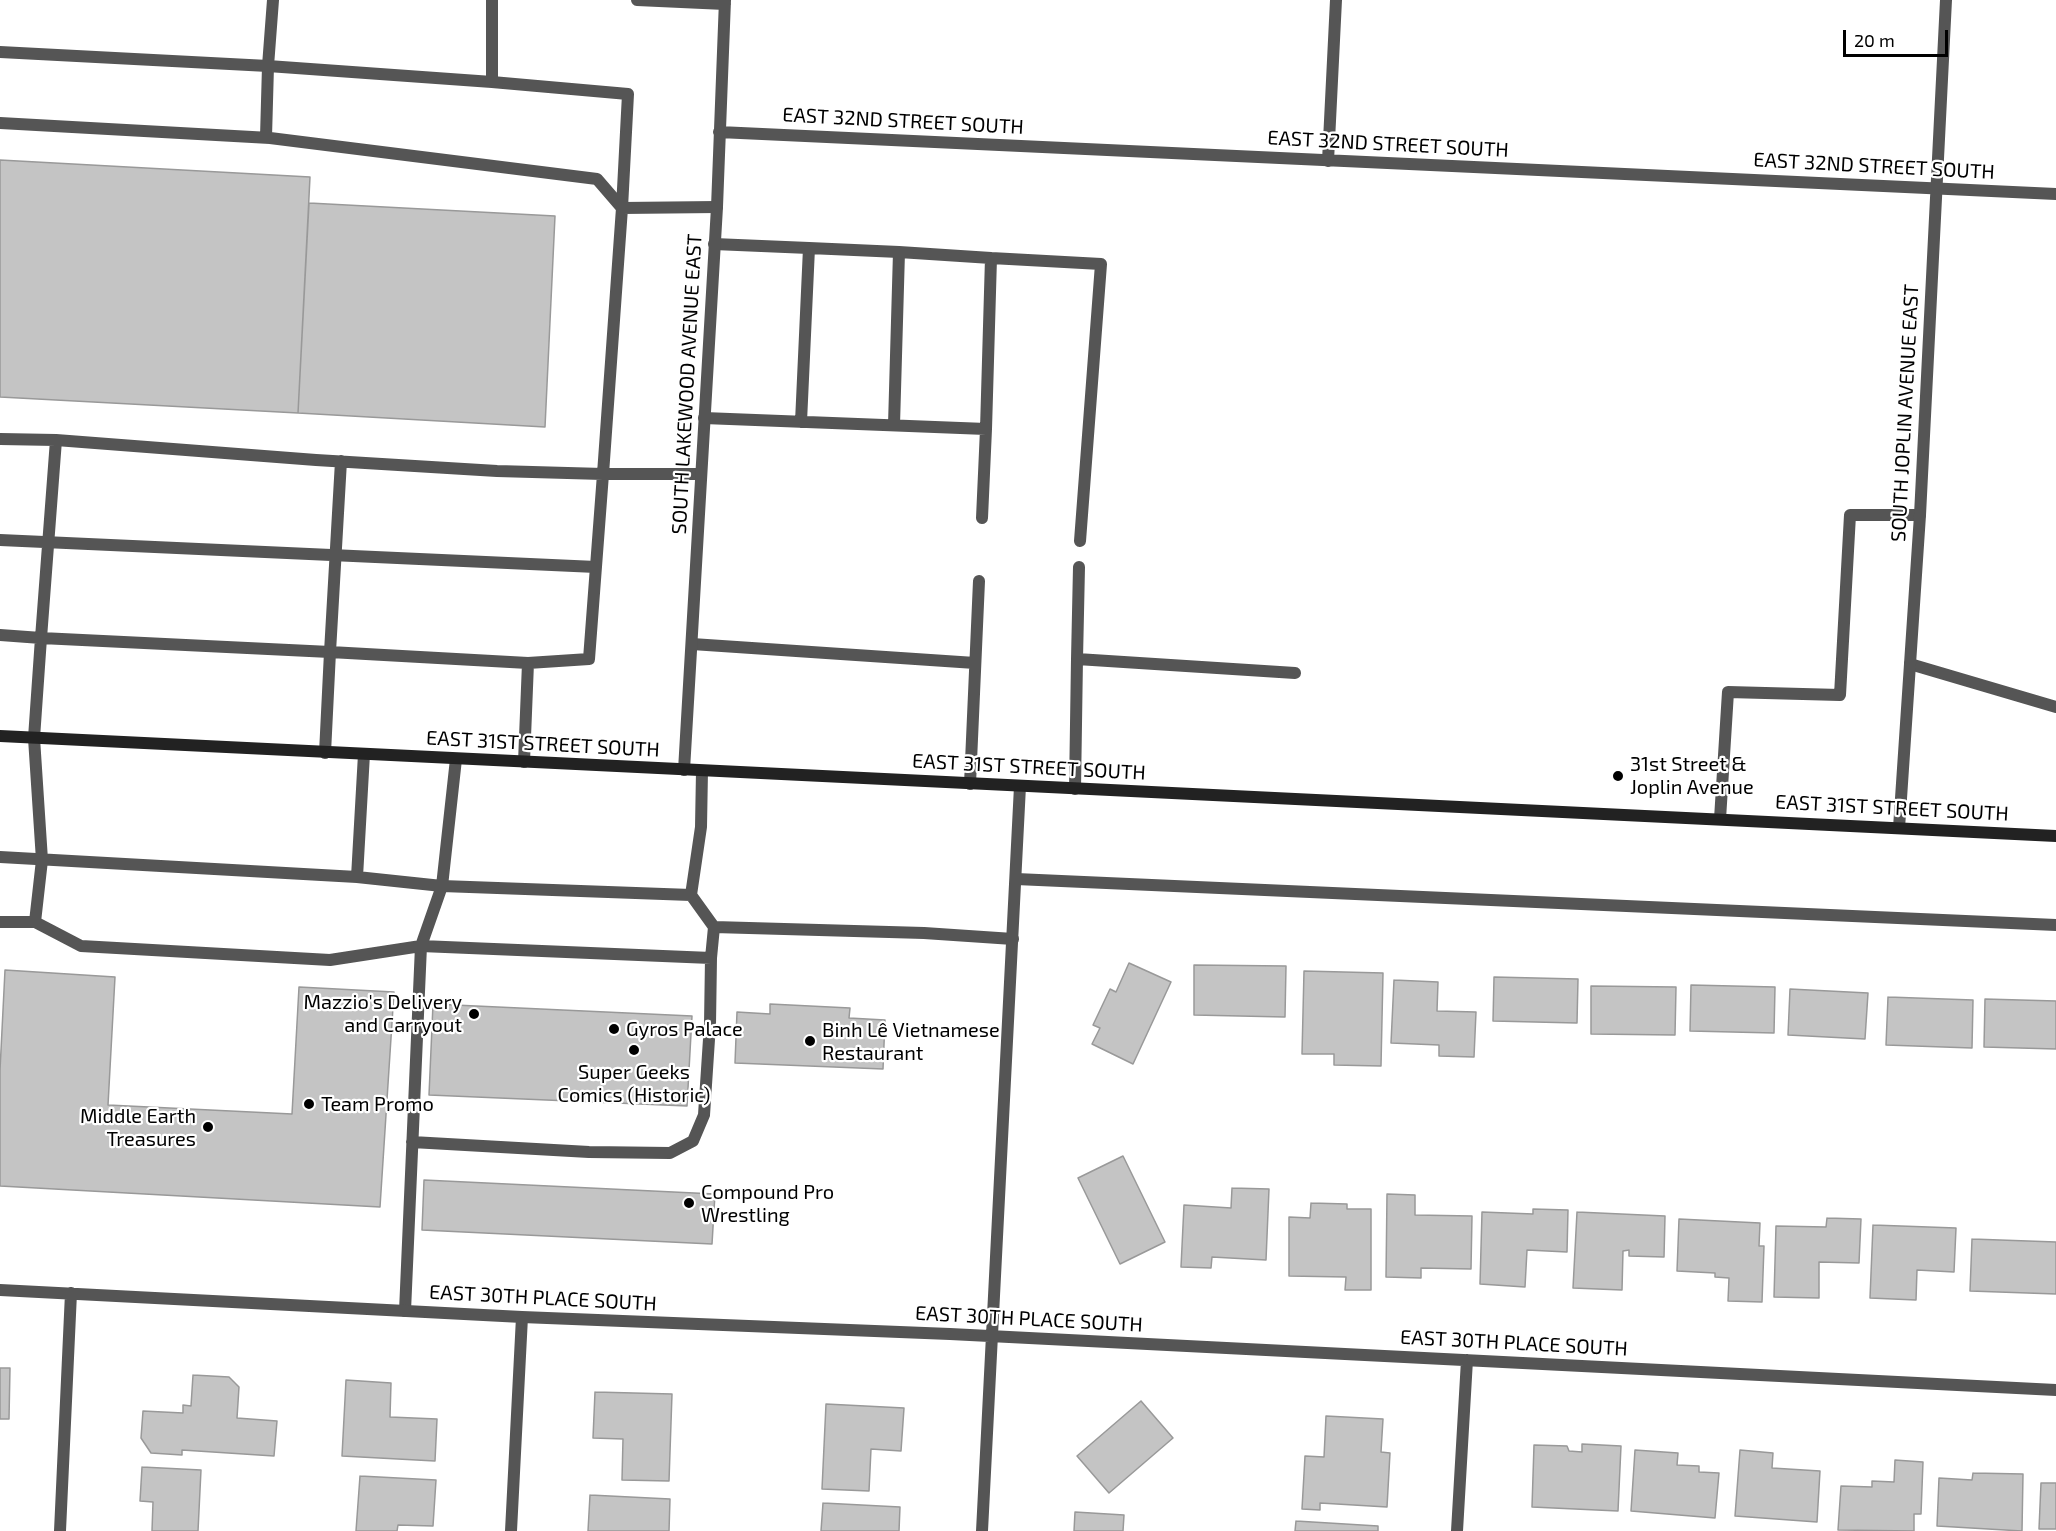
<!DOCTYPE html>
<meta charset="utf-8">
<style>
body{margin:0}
#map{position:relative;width:2056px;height:1531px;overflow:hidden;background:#fff;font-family:"Exo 2",sans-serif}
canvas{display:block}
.scale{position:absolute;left:1843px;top:30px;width:105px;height:27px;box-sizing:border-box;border:3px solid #000;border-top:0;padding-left:8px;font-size:18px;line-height:21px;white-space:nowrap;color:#000;-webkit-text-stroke:4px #fff;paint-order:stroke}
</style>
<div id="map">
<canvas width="2056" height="1531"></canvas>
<div class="scale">20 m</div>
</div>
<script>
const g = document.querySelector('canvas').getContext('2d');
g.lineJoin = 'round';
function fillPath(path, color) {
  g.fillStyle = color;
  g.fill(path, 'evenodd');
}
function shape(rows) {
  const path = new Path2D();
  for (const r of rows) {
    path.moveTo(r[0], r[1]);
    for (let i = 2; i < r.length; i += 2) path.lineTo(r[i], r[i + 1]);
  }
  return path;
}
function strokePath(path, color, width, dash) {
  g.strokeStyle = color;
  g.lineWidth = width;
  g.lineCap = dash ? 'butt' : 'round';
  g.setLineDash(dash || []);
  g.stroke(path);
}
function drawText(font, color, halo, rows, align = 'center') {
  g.font = font + ' "Exo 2",sans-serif';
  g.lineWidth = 4.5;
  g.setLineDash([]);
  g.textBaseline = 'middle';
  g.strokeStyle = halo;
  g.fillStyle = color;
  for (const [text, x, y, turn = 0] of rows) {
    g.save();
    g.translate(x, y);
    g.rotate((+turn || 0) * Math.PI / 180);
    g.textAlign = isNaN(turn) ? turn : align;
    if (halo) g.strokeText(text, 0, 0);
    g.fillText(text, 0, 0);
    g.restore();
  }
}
const building = shape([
 [0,160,310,177,298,413,0,397,0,160],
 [309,203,555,216,545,427,298,413,309,203],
 [1129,963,1171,982,1133,1064,1092,1044,1100,1028,1093,1025,1110,989,1116,992,1129,963],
 [1194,965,1286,966,1285,1017,1194,1015,1194,965],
 [5,970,115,977,108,1105,292,1114,299,987,394,992,380,1207,0,1186,0,1070,5,970],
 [1304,971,1383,973,1381,1066,1334,1065,1334,1054,1302,1054,1304,971],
 [1494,977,1578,979,1577,1023,1493,1021,1494,977],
 [1394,980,1438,982,1437,1011,1476,1012,1474,1057,1439,1056,1439,1045,1391,1043,1394,980],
 [1691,985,1775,987,1774,1033,1690,1031,1691,985],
 [1591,986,1676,987,1675,1035,1591,1034,1591,986],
 [1790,989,1868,993,1865,1039,1788,1035,1790,989],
 [1888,997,1973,1000,1972,1048,1886,1045,1888,997],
 [1985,999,2056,1001,2056,1049,1984,1047,1985,999],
 [433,1004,692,1016,687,1106,429,1095,433,1004],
 [770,1004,850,1008,849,1018,885,1020,883,1069,735,1063,737,1012,770,1014,770,1004],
 [1123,1156,1165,1242,1120,1264,1078,1178,1123,1156],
 [424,1180,715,1194,712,1244,422,1230,424,1180],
 [1232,1188,1269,1189,1266,1260,1212,1257,1211,1268,1181,1267,1184,1205,1231,1208,1232,1188],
 [1387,1194,1415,1195,1415,1215,1472,1216,1471,1269,1421,1268,1421,1278,1386,1277,1387,1194],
 [1311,1203,1347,1204,1347,1209,1371,1209,1371,1290,1345,1290,1346,1277,1289,1276,1289,1217,1310,1218,1311,1203],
 [1533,1209,1568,1210,1567,1252,1527,1250,1525,1287,1480,1284,1482,1212,1533,1214,1533,1209],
 [1577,1212,1665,1216,1664,1257,1629,1256,1629,1250,1623,1251,1622,1290,1573,1288,1577,1212],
 [1827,1218,1861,1219,1859,1263,1819,1262,1819,1298,1774,1297,1776,1226,1826,1227,1827,1218],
 [1679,1219,1760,1223,1759,1246,1764,1246,1762,1302,1728,1301,1729,1278,1715,1277,1715,1273,1677,1271,1679,1219],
 [1873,1225,1956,1228,1954,1272,1917,1270,1916,1300,1870,1298,1873,1225],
 [1972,1239,2056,1242,2056,1294,1970,1291,1972,1239],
 [0,1368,10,1368,9,1419,0,1419,0,1368],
 [193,1375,229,1377,239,1387,237,1418,277,1421,274,1456,182,1450,182,1455,151,1453,141,1438,143,1411,183,1413,183,1405,191,1406,193,1375],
 [346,1380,391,1383,390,1417,437,1419,435,1461,342,1456,346,1380],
 [595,1392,672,1394,669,1481,622,1480,623,1439,593,1438,595,1392],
 [1141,1401,1173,1438,1109,1493,1077,1456,1141,1401],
 [826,1404,904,1408,901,1451,871,1449,869,1491,822,1489,826,1404],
 [1326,1416,1383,1419,1381,1452,1390,1453,1387,1507,1320,1503,1320,1510,1302,1509,1305,1456,1324,1457,1326,1416],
 [1582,1444,1621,1446,1618,1511,1532,1507,1534,1445,1567,1446,1569,1451,1582,1452,1582,1444],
 [1635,1450,1678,1453,1677,1465,1699,1466,1699,1472,1719,1473,1715,1518,1631,1511,1635,1450],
 [1740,1450,1773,1453,1772,1468,1820,1471,1817,1522,1735,1516,1740,1450],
 [1895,1460,1923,1462,1921,1514,1914,1514,1914,1531,1838,1530,1841,1486,1872,1487,1872,1481,1894,1482,1895,1460],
 [142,1467,201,1470,198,1531,152,1531,153,1502,140,1501,142,1467],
 [1973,1473,2023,1474,2022,1531,1937,1526,1939,1478,1972,1480,1973,1473],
 [360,1476,436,1480,433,1526,398,1525,397,1531,356,1531,360,1476],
 [2041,1483,2056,1483,2056,1529,2039,1529,2041,1483],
 [590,1495,670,1499,669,1531,588,1531,590,1495],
 [823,1503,900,1507,899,1531,821,1531,823,1503],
 [1075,1512,1124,1515,1123,1531,1074,1531,1075,1512],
 [1296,1521,1378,1526,1378,1531,1295,1531,1296,1521]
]);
fillPath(building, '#c4c4c4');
strokePath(building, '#999', 1.5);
strokePath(shape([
 [273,0,268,66,492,82],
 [492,0,492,82,628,94,622,208],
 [0,52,268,66,266,137],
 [0,123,270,138,597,179,622,208],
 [714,244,809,248,801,422],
 [809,248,899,252,894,425],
 [899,252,991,258,986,429],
 [991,258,1101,264,1080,541],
 [704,418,986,429,982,518],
 [0,439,56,440,316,460,497,471,603,474,622,208,717,207],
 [0,540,596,567],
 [0,635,41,638,56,440],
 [692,644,975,663],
 [1077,659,1079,567],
 [1910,664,2056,707],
 [325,753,330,652,528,663],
 [364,754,357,877,442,886,691,895],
 [456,759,442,886,421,946,711,958,714,927,691,895,701,827,702,771],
 [524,762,528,663,589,659,603,474,701,474],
 [970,784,979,581],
 [1075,789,1077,659,1295,673],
 [1720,819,1728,692,1840,695,1850,515,1920,515],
 [0,857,357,877],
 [0,922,35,922,81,946,330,960,421,946,405,1311],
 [35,922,42,860,34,738,41,638,330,652,341,461],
 [714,927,924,933,1013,939],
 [412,1142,589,1152,670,1153,693,1141,704,1115,710,1024,711,958]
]), '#555', 12);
strokePath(shape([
 [637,0,725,4],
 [719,132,2056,194],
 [1328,161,1336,0],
 [684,770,717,207,725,0],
 [1899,828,1920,515,1946,0],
 [1016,879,2056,925],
 [0,1290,522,1317,950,1334,2056,1390],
 [60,1531,71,1293],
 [511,1531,522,1317],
 [982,1531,1020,786],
 [1457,1531,1467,1360]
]), '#555', 12);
strokePath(shape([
 [0,736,2056,836]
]), '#222', 12);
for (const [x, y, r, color] of [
 [1618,776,6,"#000"],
 [474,1014,6,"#000"],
 [614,1029,6,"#000"],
 [810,1041,6,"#000"],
 [634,1050,6,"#000"],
 [309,1104,6,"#000"],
 [208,1127,6,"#000"],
 [689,1203,6,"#000"]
]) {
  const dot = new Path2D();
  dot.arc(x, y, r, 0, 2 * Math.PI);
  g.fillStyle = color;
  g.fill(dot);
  strokePath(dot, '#fff', 2);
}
drawText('20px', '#000', '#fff', [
 ["EAST 32ND STREET SOUTH",903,121,3],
 ["EAST 32ND STREET SOUTH",1388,144,3],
 ["EAST 32ND STREET SOUTH",1874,166,3],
 ["SOUTH LAKEWOOD AVENUE EAST",687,384,-87],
 ["SOUTH JOPLIN AVENUE EAST",1905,413,-87],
 ["EAST 31ST STREET SOUTH",543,744,3],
 ["EAST 31ST STREET SOUTH",1029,767,3],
 ["EAST 31ST STREET SOUTH",1892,808,3],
 ["EAST 30TH PLACE SOUTH",543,1298,3],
 ["EAST 30TH PLACE SOUTH",1029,1319,3],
 ["EAST 30TH PLACE SOUTH",1514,1343,3]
]);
drawText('20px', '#000', '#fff', [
 ["31st Street &",1630,764],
 ["Joplin Avenue",1630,787],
 ["Mazzio's Delivery",462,1002,"right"],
 ["and Carryout",462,1025,"right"],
 ["Gyros Palace",626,1029],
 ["Binh Lê Vietnamese",822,1030],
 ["Restaurant",822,1053],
 ["Super Geeks",634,1072,"center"],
 ["Comics (Historic)",634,1095,"center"],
 ["Team Promo",321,1104],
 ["Middle Earth",196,1116,"right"],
 ["Treasures",196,1139,"right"],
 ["Compound Pro",701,1192],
 ["Wrestling",701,1215]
], 'left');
</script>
